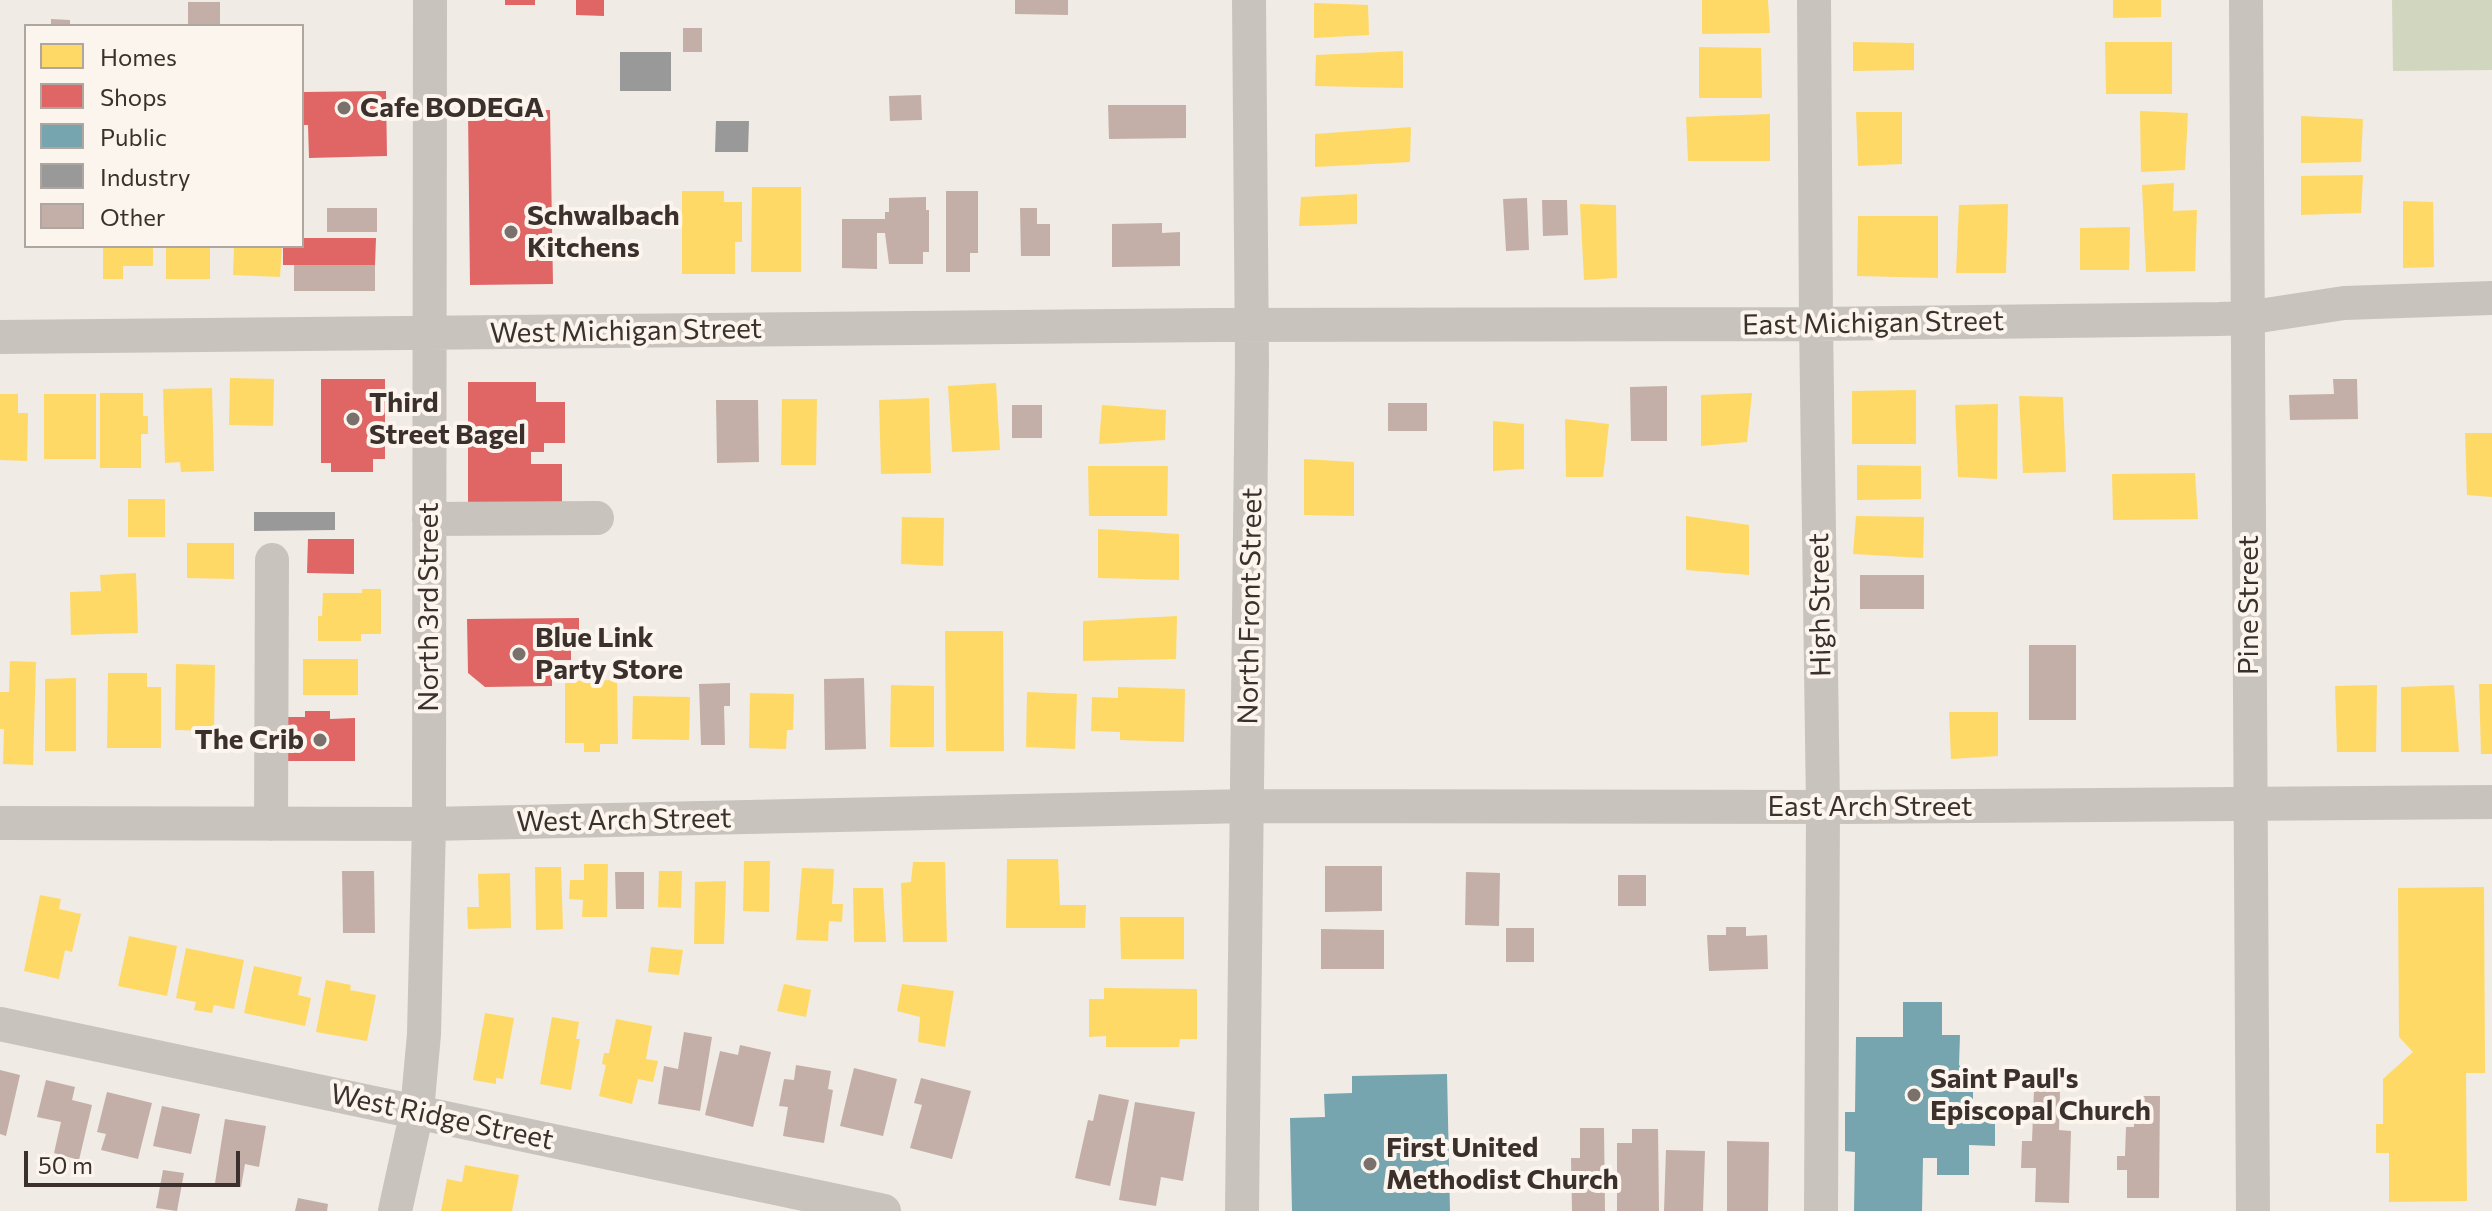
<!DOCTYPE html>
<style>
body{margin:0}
#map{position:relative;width:2492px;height:1211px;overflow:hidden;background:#f0ebe5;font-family:Commissioner,sans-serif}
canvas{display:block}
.legend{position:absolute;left:24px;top:24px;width:280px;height:224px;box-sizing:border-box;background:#fbf5ee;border:2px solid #aea6a0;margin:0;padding:10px 14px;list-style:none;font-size:24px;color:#3b302b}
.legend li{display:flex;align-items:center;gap:16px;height:40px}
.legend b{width:40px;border:2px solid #aea6a0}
.scale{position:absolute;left:24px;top:1151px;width:216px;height:36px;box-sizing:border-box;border:4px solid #3b302b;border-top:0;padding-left:10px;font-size:24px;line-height:28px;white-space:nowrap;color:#3b302b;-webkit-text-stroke:6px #fbf5ee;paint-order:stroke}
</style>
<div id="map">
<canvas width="2492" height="1211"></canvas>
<ul class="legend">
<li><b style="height:22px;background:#ffd966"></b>Homes</li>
<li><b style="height:22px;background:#e06666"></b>Shops</li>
<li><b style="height:22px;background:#76a5af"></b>Public</li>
<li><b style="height:22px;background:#999"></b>Industry</li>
<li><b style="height:22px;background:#c3afa7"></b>Other</li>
</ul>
<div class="scale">50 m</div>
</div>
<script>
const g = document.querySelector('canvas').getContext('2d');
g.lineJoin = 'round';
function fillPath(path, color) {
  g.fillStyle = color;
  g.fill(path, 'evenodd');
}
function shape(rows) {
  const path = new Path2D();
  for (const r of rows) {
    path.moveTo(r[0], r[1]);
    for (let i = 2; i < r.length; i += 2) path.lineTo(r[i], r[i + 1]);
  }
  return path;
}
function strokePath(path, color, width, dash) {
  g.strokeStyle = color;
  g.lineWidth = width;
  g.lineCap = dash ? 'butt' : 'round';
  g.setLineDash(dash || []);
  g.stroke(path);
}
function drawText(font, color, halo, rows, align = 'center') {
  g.font = font + ' Commissioner,sans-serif';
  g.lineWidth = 8;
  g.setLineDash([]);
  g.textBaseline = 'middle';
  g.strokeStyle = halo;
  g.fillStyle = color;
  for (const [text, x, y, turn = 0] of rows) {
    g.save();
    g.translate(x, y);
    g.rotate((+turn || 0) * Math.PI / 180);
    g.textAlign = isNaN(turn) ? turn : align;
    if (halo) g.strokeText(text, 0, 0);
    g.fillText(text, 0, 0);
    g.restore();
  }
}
fillPath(shape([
 [2392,0,2492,0,2492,70,2393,71]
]), '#d1d6bf');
fillPath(shape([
 [1702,0,1768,0,1770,33,1702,34],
 [2113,0,2161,0,2161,17,2113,18],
 [1314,3,1368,5,1369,35,1314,38],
 [1853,42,1914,43,1914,70,1853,71],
 [2105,42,2172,42,2172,94,2106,94],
 [1699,47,1761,48,1762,98,1699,98],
 [1403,51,1403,88,1315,86,1316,55],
 [2140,111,2188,113,2185,170,2141,172],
 [1856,112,1902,112,1902,164,1858,166],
 [1770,114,1770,161,1688,161,1686,117],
 [2301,116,2363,119,2361,162,2301,163],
 [1411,127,1410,162,1315,167,1315,134],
 [2363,175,2361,213,2301,215,2301,176],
 [2174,183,2173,211,2197,210,2195,271,2146,272,2142,185],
 [752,187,801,187,801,272,751,272],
 [682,191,724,191,724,202,742,202,742,242,735,242,735,274,682,274],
 [1357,194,1357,224,1299,226,1301,197],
 [2403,201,2433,202,2434,267,2403,268],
 [1580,204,1616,205,1617,278,1584,280],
 [2008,204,2006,273,1956,273,1959,205],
 [1858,216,1938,216,1938,278,1857,276],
 [2130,227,2129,270,2080,270,2080,228],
 [103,246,153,246,153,266,123,266,123,279,103,279],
 [166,246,210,246,210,279,166,279],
 [234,246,282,246,280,277,233,275],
 [230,378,274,379,273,426,229,425],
 [996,383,1000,450,952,452,948,386],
 [212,388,214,471,181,472,180,462,165,463,163,389],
 [1916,390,1916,444,1852,444,1852,391],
 [100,393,143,393,143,416,148,416,148,434,141,434,141,468,100,468],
 [1752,393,1747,442,1701,446,1701,395],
 [0,394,18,394,18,413,28,413,27,461,0,460],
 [44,394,96,394,96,459,44,459],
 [2019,396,2063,397,2066,472,2023,473],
 [929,398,931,473,881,474,879,400],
 [782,399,817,399,816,465,781,465],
 [1998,404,1997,479,1958,477,1955,405],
 [1102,405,1166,410,1165,440,1099,444],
 [1565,419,1609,424,1603,477,1566,477],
 [1493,421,1524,424,1524,469,1493,471],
 [2465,433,2492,433,2492,497,2467,495],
 [1304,459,1354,462,1354,516,1304,515],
 [1857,465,1921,466,1921,499,1857,500],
 [1088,466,1168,466,1167,516,1089,516],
 [2195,473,2198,519,2113,520,2112,474],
 [128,499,165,499,165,537,128,537],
 [1686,516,1749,525,1749,575,1686,570],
 [1856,516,1924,517,1923,558,1853,554],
 [902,517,944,518,943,566,901,564],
 [1098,529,1179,534,1179,580,1098,578],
 [187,543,234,543,234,579,187,578],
 [136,573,138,633,71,635,70,592,101,591,100,575],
 [362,589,381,589,381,634,361,634,361,641,318,641,318,616,322,616,323,593,362,593],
 [1177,616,1176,659,1083,661,1083,621],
 [945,631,1003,631,1004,751,946,751],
 [303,659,358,659,358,695,303,695],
 [10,661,36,662,33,765,3,764,4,729,0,729,0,692,9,692],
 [176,664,215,665,214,731,175,730],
 [108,673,147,673,147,687,161,687,161,748,107,748],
 [76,678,76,751,45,751,45,679],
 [617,680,618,744,600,744,600,752,584,752,584,743,565,743,565,681],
 [2479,684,2492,684,2492,754,2481,754],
 [891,685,934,686,934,747,890,747],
 [2377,685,2376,752,2337,752,2335,686],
 [2454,685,2459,752,2401,752,2401,687],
 [1118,687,1185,689,1184,742,1120,740,1120,732,1091,731,1092,697,1118,698],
 [1027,692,1077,694,1075,749,1026,747],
 [750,693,794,694,793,730,787,730,786,749,749,748],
 [633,696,690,697,689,740,632,739],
 [1949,712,1998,712,1998,756,1951,759],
 [1007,859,1058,859,1060,905,1086,905,1085,928,1006,928],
 [744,861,770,861,769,912,743,911],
 [913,862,945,862,947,942,903,942,901,883,911,882],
 [584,864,608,864,607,917,582,917,583,900,569,899,570,880,584,880],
 [535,867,561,867,563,929,536,930],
 [802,868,834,869,832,904,843,904,842,922,829,921,828,941,796,940],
 [659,871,682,871,681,908,658,907],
 [510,873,511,928,468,929,467,907,479,907,478,874],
 [726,881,724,944,694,944,695,882],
 [2484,887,2485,1073,2466,1073,2467,1201,2389,1202,2389,1153,2376,1153,2376,1124,2383,1124,2383,1079,2413,1052,2399,1037,2398,888],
 [853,888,883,888,886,942,854,942],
 [40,895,61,899,59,909,81,914,72,952,65,950,59,979,24,971],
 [1120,917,1184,917,1184,959,1121,959],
 [129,936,177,946,167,996,118,986],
 [651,947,683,950,679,975,648,972],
 [186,948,244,960,234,1009,214,1005,212,1013,194,1010,196,1002,176,998],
 [254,966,302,977,298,995,311,998,305,1026,244,1013],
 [326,980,351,985,350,990,376,995,367,1041,316,1032],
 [784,984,811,990,806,1017,777,1011],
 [902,984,954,991,945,1047,918,1042,920,1017,897,1011],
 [1104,988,1197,989,1197,1039,1180,1039,1179,1047,1106,1047,1106,1036,1089,1037,1089,999,1104,999],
 [485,1013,514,1018,503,1079,496,1078,496,1084,473,1080],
 [552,1017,579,1022,576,1039,580,1039,571,1090,540,1084],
 [616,1019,652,1026,646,1059,658,1061,653,1082,638,1079,632,1104,599,1096,606,1065,602,1064,604,1053,609,1053],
 [465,1165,519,1175,512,1211,441,1211,447,1179,462,1182]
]), '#ffd966');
fillPath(shape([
 [505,0,535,0,535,5,505,5],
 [576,0,604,0,604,16,576,15],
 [386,91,387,156,309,158,308,125,302,125,302,92],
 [550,110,553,284,470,285,468,111],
 [302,238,376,238,375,265,283,265,283,246,302,246],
 [321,379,385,379,385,459,373,459,373,472,331,472,331,463,321,463],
 [468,382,536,382,536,402,565,402,565,443,544,443,544,452,531,452,531,464,562,464,562,503,468,504],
 [308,539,354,539,354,574,307,573],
 [579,618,579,648,571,648,571,660,552,660,552,686,485,687,468,673,467,619],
 [305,711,330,711,330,719,355,718,355,761,286,761,286,717,305,717]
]), '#e06666');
fillPath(shape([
 [1903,1002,1942,1002,1942,1035,1960,1035,1959,1065,1973,1077,1973,1112,1995,1112,1995,1146,1969,1145,1969,1175,1937,1175,1937,1158,1923,1158,1922,1211,1854,1211,1855,1152,1845,1151,1845,1112,1855,1112,1856,1037,1903,1037],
 [1447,1074,1450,1211,1292,1211,1290,1118,1325,1117,1324,1094,1352,1093,1352,1076]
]), '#76a5af');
fillPath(shape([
 [620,52,671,52,671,91,620,91],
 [716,121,749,121,748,152,715,152],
 [254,512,335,512,335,530,254,531]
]), '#999');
fillPath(shape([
 [1015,0,1068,0,1068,15,1015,14],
 [188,2,220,2,220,26,188,26],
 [51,19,70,20,70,26,51,26],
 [683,28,702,28,702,52,683,52],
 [921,95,922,120,890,121,889,96],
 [1108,105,1186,105,1186,138,1109,139],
 [946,191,978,191,978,253,970,253,970,272,946,272],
 [926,197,926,210,929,210,929,252,923,252,923,264,889,264,885,233,877,233,877,269,842,268,842,219,885,219,885,212,889,212,889,198],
 [1527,198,1529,250,1506,251,1503,199],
 [1542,200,1567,200,1568,235,1543,236],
 [327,208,377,208,377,232,327,232],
 [1020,208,1037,208,1037,224,1050,224,1050,256,1021,256],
 [1162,223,1162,233,1180,232,1180,266,1112,267,1112,224],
 [294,265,375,265,375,291,294,291],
 [2333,379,2357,379,2358,419,2290,420,2289,395,2334,394],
 [1667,386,1667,441,1631,441,1630,387],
 [716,400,758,400,759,462,717,463],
 [1388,403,1427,403,1427,431,1388,431],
 [1012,405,1042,405,1042,438,1012,438],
 [1860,575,1924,575,1924,609,1860,609],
 [2029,645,2076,645,2076,720,2029,720],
 [864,678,866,749,825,750,824,679],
 [730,683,730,706,724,706,725,745,701,745,699,684],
 [1325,866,1382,866,1382,911,1325,912],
 [342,871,374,871,375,933,343,933],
 [615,872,644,872,644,909,616,909],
 [1466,872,1500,873,1499,926,1465,925],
 [1618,875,1646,875,1646,906,1618,906],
 [1726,927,1746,927,1746,936,1767,935,1768,969,1709,971,1707,935,1726,935],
 [1506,928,1534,928,1534,962,1506,962],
 [1321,929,1384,930,1384,969,1321,969],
 [684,1032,712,1037,700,1111,658,1104,664,1066,678,1069],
 [740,1045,771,1052,753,1127,705,1115,720,1051,738,1055],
 [796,1065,831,1071,828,1089,833,1090,824,1143,783,1136,788,1107,779,1106,784,1079,794,1080],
 [854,1068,897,1079,883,1136,840,1126],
 [0,1070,20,1075,6,1136,0,1134],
 [921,1078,971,1091,952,1159,910,1148,922,1105,914,1103],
 [46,1080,75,1087,72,1100,92,1105,79,1160,54,1153,61,1122,37,1117],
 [2034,1090,2060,1091,2059,1130,2071,1131,2069,1203,2035,1202,2036,1168,2021,1168,2022,1141,2032,1141],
 [107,1092,152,1103,138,1159,101,1150,106,1134,97,1132],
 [1099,1094,1129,1100,1110,1186,1075,1178,1088,1120,1093,1121],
 [2134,1096,2160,1096,2159,1198,2127,1198,2127,1170,2117,1170,2117,1156,2125,1156,2126,1127,2134,1127],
 [1135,1102,1195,1112,1183,1181,1161,1177,1156,1206,1119,1200],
 [162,1106,200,1114,191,1154,153,1146],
 [225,1119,266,1126,259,1167,245,1164,241,1187,215,1183],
 [1580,1128,1604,1128,1605,1211,1572,1211,1571,1158,1580,1158],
 [1632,1129,1658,1129,1659,1211,1617,1211,1617,1143,1632,1143],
 [1727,1141,1769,1142,1768,1211,1727,1211],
 [1666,1150,1705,1151,1703,1211,1664,1211],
 [163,1170,184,1173,177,1211,156,1208],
 [298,1198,328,1204,327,1211,295,1211]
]), '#c3afa7');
strokePath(shape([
 [1814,0,1816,324,1823,807,1821,1211],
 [2246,0,2253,1211],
 [0,337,1216,325,1816,324,2219,319,2246,318,2344,303,2492,298],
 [429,519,597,518],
 [0,823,429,824,1248,806,1844,807,2492,802],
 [271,824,272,560],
 [0,1024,884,1211],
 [395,1211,417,1111,424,1034,429,824,430,0],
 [1242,1211,1252,361,1249,0]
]), '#c9c3be', 34);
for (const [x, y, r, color] of [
 [344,108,8,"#7a716c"],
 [511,232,8,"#7a716c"],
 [353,419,8,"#7a716c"],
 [519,654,8,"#7a716c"],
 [320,740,8,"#7a716c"],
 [1914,1095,8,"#7a716c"],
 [1370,1164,8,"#7a716c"]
]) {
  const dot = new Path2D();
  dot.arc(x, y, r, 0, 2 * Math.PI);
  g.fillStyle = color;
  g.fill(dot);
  strokePath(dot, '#fbf5ee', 3);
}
drawText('bold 28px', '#3b302b', '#fbf5ee', [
 ["Cafe BODEGA",360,108],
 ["Schwalbach",527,216],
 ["Kitchens",527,248],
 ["Third",369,403],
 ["Street Bagel",369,435],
 ["Blue Link",535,638],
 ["Party Store",535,670],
 ["The Crib",304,740,"right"],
 ["Saint Paul's",1930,1079],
 ["Episcopal Church",1930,1111],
 ["First United",1386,1148],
 ["Methodist Church",1386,1180]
], 'left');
drawText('28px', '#3b302b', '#fbf5ee', [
 ["East Michigan Street",1873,323,-1],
 ["West Michigan Street",626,331,-1],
 ["High Street",1820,605,-91],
 ["Pine Street",2249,605,-90],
 ["North Front Street",1250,606,-89],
 ["North 3rd Street",429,607,-90],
 ["East Arch Street",1870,807],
 ["West Arch Street",624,820,-1],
 ["West Ridge Street",442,1117,12]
]);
</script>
